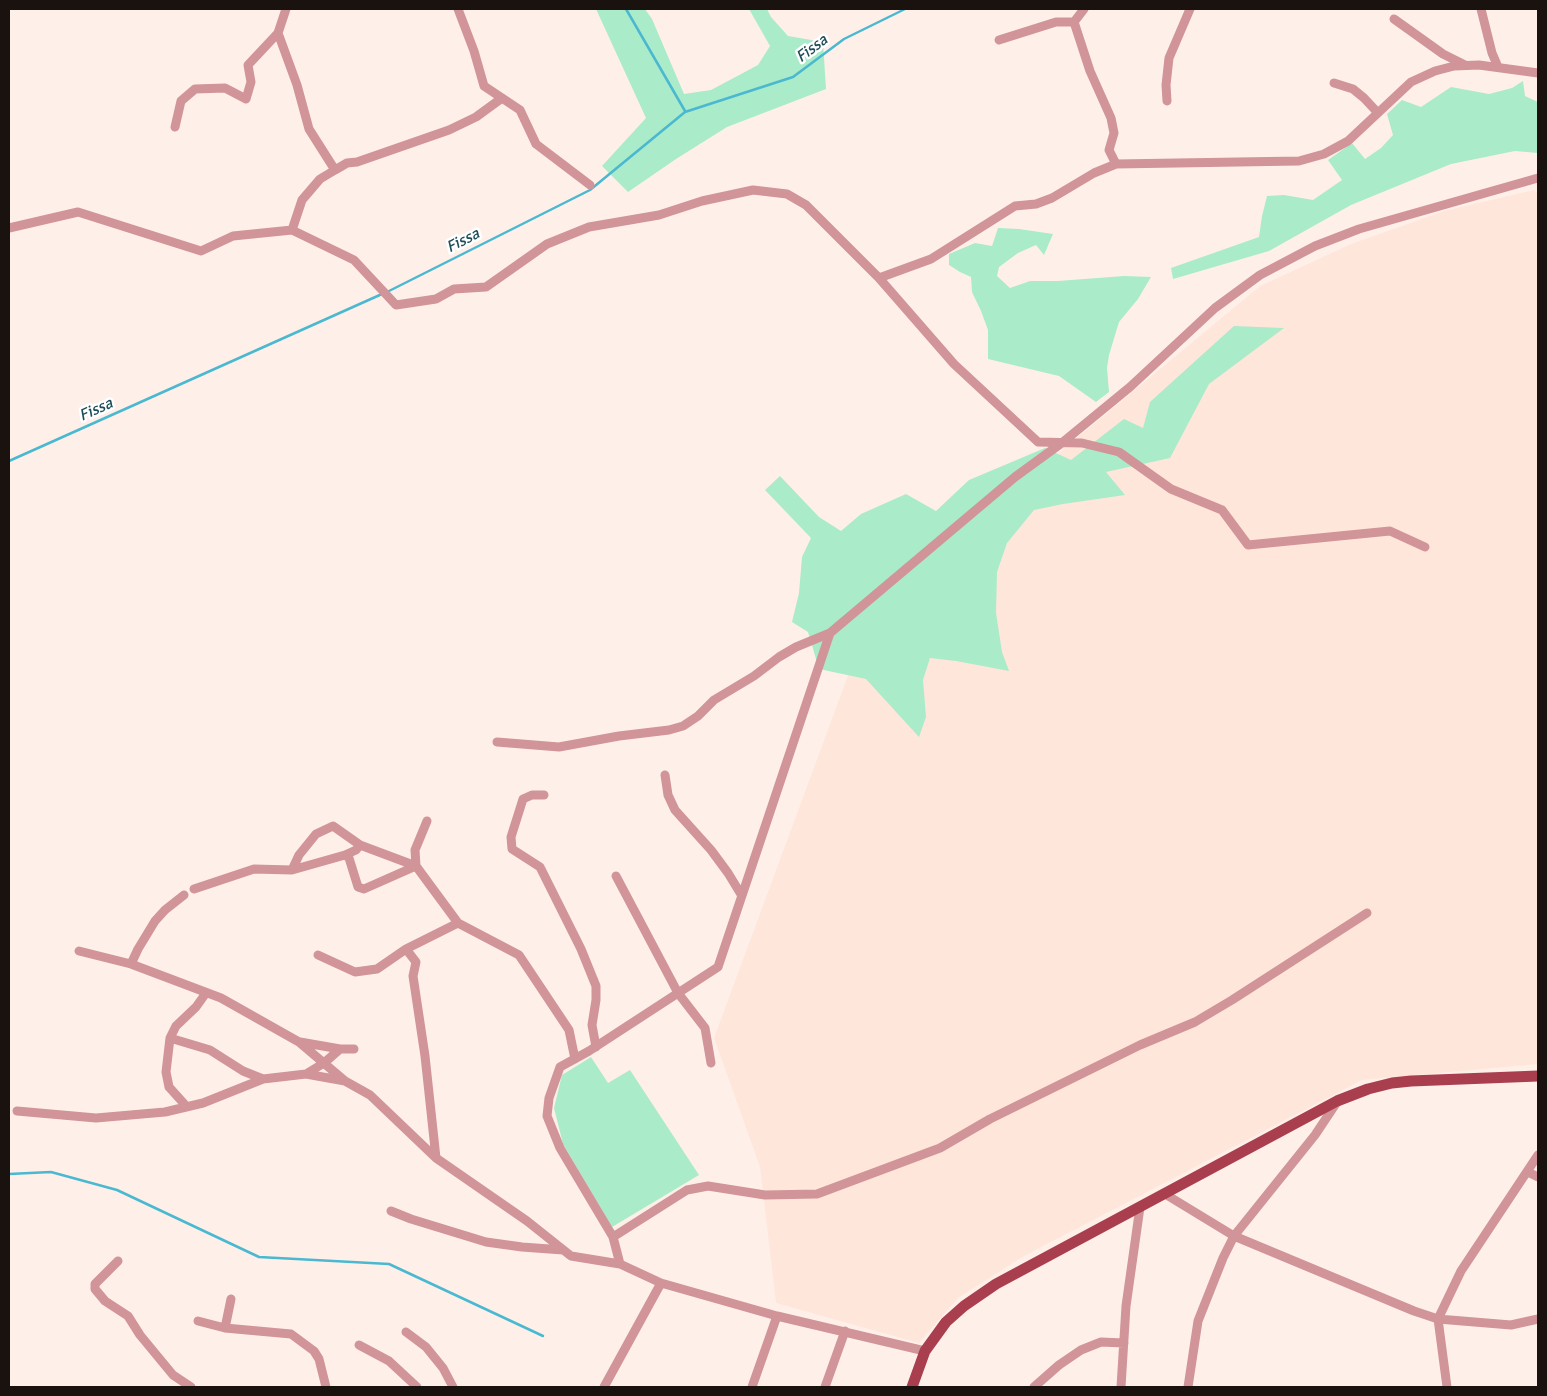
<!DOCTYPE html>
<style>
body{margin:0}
#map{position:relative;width:1547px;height:1396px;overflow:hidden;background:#fef0e9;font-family:Signika,sans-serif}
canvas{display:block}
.frame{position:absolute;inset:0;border:10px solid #19120e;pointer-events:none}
</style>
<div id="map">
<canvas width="1547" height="1396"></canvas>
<div class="frame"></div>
</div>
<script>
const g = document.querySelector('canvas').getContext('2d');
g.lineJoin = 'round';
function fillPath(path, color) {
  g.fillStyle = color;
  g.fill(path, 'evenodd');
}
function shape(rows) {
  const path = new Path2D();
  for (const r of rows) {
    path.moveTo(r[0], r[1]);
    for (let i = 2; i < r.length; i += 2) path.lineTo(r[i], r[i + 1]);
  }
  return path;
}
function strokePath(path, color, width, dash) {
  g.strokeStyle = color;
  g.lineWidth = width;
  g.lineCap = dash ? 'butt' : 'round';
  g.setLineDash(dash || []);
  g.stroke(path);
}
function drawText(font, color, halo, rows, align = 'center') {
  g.font = font + ' Signika,sans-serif';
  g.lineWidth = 5;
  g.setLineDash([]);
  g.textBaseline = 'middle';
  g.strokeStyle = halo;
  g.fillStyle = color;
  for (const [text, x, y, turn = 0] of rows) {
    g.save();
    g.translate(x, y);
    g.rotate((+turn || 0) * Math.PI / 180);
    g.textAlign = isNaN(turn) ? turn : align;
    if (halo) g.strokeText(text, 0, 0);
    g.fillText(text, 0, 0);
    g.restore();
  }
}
fillPath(shape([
 [1534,190,1538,193,1538,1064,1362,1080,1024,1256,958,1298,919,1343,776,1303,760,1167,714,1038,860,643,1025,481,1260,286,1351,244,1444,211]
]), '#ffe6db');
fillPath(shape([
 [596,9,645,9,652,19,684,94,711,90,758,65,770,46,749,9,767,9,771,17,788,36,823,42,826,89,727,127,676,159,628,192,602,166,646,118],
 [1523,81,1525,96,1538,102,1538,153,1515,151,1451,164,1351,205,1269,251,1173,279,1171,268,1259,237,1262,216,1267,196,1284,195,1313,200,1342,180,1328,160,1352,143,1365,159,1381,148,1393,135,1387,114,1402,100,1421,107,1451,87,1489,94,1512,88],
 [998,228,1019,229,1053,234,1044,255,1036,245,1018,253,999,267,997,276,1010,288,1030,281,1058,281,1124,276,1151,277,1138,299,1119,322,1109,355,1107,368,1109,392,1096,402,1059,376,988,359,988,330,981,311,972,292,971,277,960,272,949,265,949,254,975,243,992,246],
 [1234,326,1284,328,1209,384,1170,458,1106,472,1125,495,1063,504,1034,510,1007,543,997,572,996,613,1002,652,1009,671,956,661,930,658,923,680,926,717,919,737,866,679,819,669,808,632,792,622,799,593,802,557,811,538,765,490,780,476,819,517,841,531,861,514,906,494,936,511,969,480,1045,448,1071,460,1124,419,1143,428,1150,402],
 [591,1057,608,1083,630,1070,699,1175,612,1227,563,1144,554,1108,562,1075]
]), '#aaebc9');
strokePath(shape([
 [626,9,685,111],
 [387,292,590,190,685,112,793,77,844,39,905,9],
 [9,461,382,294],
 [9,1174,51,1172,117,1190,259,1257,389,1264,543,1336]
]), '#4ab8d0', 2.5);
strokePath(shape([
 [458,9,474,51,484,86,520,110,536,144,590,185],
 [1084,9,1074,22,1090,71,1111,118,1114,133,1109,150,1116,164],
 [1481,9,1492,53,1498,67],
 [1394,19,1443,54,1465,65],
 [278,33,286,9],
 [999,40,1056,22,1074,22],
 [1334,83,1353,89,1364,98,1378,113],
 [1167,101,1166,85,1169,58,1190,9],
 [175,127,181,101,195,89,225,88,246,99,251,82,248,65,278,33,297,85,309,129,335,170,320,179,302,200,292,230],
 [335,170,347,163,357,162,449,130,476,117,502,98],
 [9,228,78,212,201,251,233,236,292,230,354,260,396,305,436,299,454,289,486,287,547,244,589,227,659,215,702,201,753,190,787,194,806,205,879,278,954,364,1038,442,1082,443,1119,452,1171,489,1222,510,1248,545,1390,531,1425,547],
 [879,278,931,259,1015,206,1036,204,1052,198,1094,173,1116,164,1299,161,1324,154,1348,141,1411,82,1435,71,1454,66,1479,65,1538,73],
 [497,742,559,747,619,736,669,730,683,726,698,716,714,700,754,676,779,657,796,647,830,633],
 [665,775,668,795,675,810,711,850,728,873,742,896],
 [544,795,532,795,523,799,511,837,512,849,540,867,581,949,596,986,596,1000,592,1025,596,1047],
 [427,821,415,850,416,866,458,923,519,955,569,1030,575,1059],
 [345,855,356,850,360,845,416,866],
 [292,870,345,855,349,858,358,887,364,889,416,866],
 [616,876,678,993,705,1028,711,1063],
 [194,889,254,869,292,870,299,855,316,834,333,826,360,845],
 [406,949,416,962,413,976,425,1056,436,1158],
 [79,951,131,964,221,998,299,1042,345,1081],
 [318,955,355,972,377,969,406,949,458,923],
 [131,964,138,949,155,921,165,910,184,895],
 [170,1038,210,1050,243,1071,263,1079],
 [300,1042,340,1049,354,1049],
 [306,1074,324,1063,340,1049],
 [187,1107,169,1087,166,1072,170,1038,176,1026,196,1007,206,993],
 [17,1111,96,1118,165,1112,203,1103,263,1079,306,1074,345,1081,370,1095,436,1158,527,1221,571,1256,620,1264,661,1283,777,1316,925,1351],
 [1528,1172,1538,1177],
 [1165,1194,1234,1236,1414,1311,1438,1319,1511,1325,1538,1319],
 [391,1211,411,1219,486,1242,522,1247,563,1250],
 [613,1237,687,1190,708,1186,765,1195,817,1194,940,1148,990,1119,1140,1045,1195,1022,1232,1000,1367,913],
 [118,1261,95,1284,95,1289,105,1301,128,1316,140,1335,173,1375,191,1387],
 [620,1264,613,1237,560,1148,547,1116,549,1098,560,1067,589,1051,718,967,830,633,1015,477,1063,442,1130,387,1215,308,1260,275,1315,246,1359,229,1538,178],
 [198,1321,225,1328,291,1334,314,1351,319,1359,326,1387],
 [225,1328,231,1299],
 [406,1332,426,1347,443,1368,453,1387],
 [359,1345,389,1361,417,1387],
 [604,1387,661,1283],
 [752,1387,777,1316],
 [825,1387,845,1331],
 [1034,1387,1059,1365,1081,1350,1101,1342,1124,1343],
 [1121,1387,1126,1306,1140,1207],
 [1188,1387,1198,1321,1223,1258,1234,1236,1315,1135,1337,1102],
 [1447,1387,1438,1319,1461,1271,1538,1155]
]), '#d19498', 9);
strokePath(shape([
 [912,1387,925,1351,946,1322,964,1306,996,1284,1337,1101,1368,1089,1392,1083,1411,1081,1538,1076]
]), '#a93f4e', 11);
drawText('italic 16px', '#1d4d57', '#fff', [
 ["Fissa",812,49,-37],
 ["Fissa",463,241,-27],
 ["Fissa",96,410,-24]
]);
</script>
